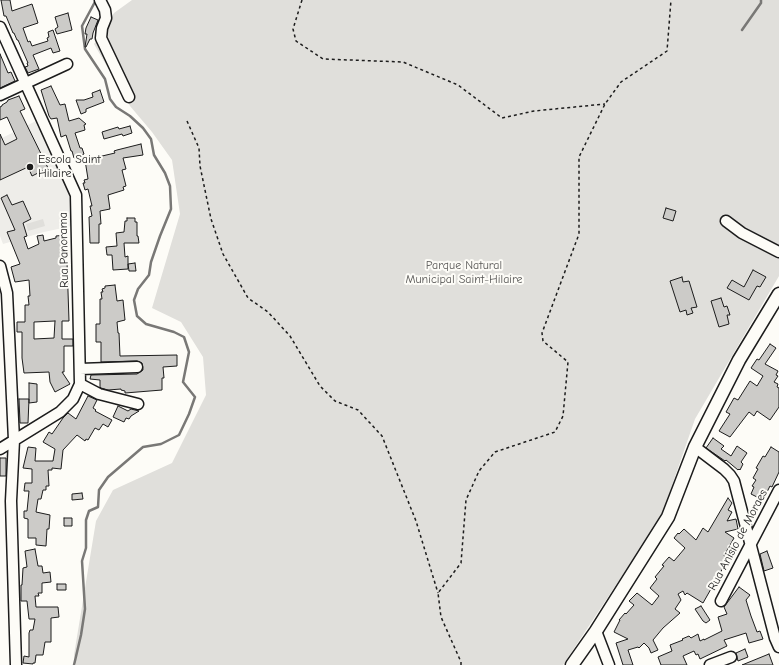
<!DOCTYPE html>
<style>
body{margin:0}
canvas{display:block;background:#fdfcf7}
</style>
<canvas width="779" height="665"></canvas>
<script>
const g = document.querySelector('canvas').getContext('2d');
g.lineJoin = 'round';
function fillPath(path, color) {
  g.fillStyle = color;
  g.fill(path, 'evenodd');
}
function shape(rows) {
  const path = new Path2D();
  for (const r of rows) {
    path.moveTo(r[0], r[1]);
    for (let i = 2; i < r.length; i += 2) path.lineTo(r[i], r[i + 1]);
  }
  return path;
}
function strokePath(path, color, width, dash) {
  g.strokeStyle = color;
  g.lineWidth = width;
  g.lineCap = dash ? 'butt' : 'round';
  g.setLineDash(dash || []);
  g.stroke(path);
}
function drawText(font, color, halo, rows, align = 'center') {
  g.font = font + ' "Comic Neue",sans-serif';
  g.lineWidth = 4;
  g.setLineDash([]);
  g.textBaseline = 'middle';
  g.strokeStyle = halo;
  g.fillStyle = color;
  for (const [text, x, y, turn = 0] of rows) {
    g.save();
    g.translate(x, y);
    g.rotate((+turn || 0) * Math.PI / 180);
    g.textAlign = isNaN(turn) ? turn : align;
    if (halo) g.strokeText(text, 0, 0);
    g.fillText(text, 0, 0);
    g.restore();
  }
}
fillPath(shape([
 [38,120,73,196,72,226,44,232,3,244,0,236,0,139]
]), '#eeede9');
fillPath(shape([
 [132,0,779,0,779,276,695,419,661,517,563,665,76,665,74,655,96,521,113,490,172,463,206,395,203,357,181,322,152,308,180,214,172,160,152,132,130,106,94,44,114,13],
 [43,219,45,226,28,231,26,224]
]), '#e0dfdb');
strokePath(shape([
 [742,30,761,3,761,0],
 [74,665,81,635,85,609,82,561,86,548,86,520,89,511,98,507,99,490,108,477,143,447,161,444,179,435,189,414,195,397,183,382,189,352,184,337,174,332,146,324,137,316,134,300,138,289,149,275,151,262,160,236,171,209,170,186,165,173,154,155,151,139,143,128,130,116,116,107,110,99,105,79,85,49,82,26,96,0]
]), '#797876', 2.5);
const building = shape([
 [1,0,10,0,12,11,32,4,38,23,23,28,28,42,30,41,32,46,48,41,47,38,49,37,48,32,53,30,60,51,53,53,51,48,33,55,39,69,28,73,25,67,28,66,27,63,28,63,18,40,17,40,14,33,13,33,6,16,4,16,1,0],
 [68,13,72,30,57,34,55,29,58,27,55,17,68,13],
 [91,17,98,20,93,33,92,39,90,39,86,47,85,47,87,34,85,34,86,28,91,17],
 [0,54,8,73,11,72,15,81,0,88,0,54],
 [51,86,60,105,65,104,69,121,79,118,86,124,84,125,85,130,75,133,80,148,82,148,84,154,74,158,72,151,71,151,66,135,61,137,57,118,51,119,49,116,41,90,51,86],
 [100,90,104,102,86,109,86,112,81,114,76,100,84,100,93,97,92,93,100,90],
 [19,96,25,109,20,111,48,168,32,176,28,167,0,180,0,134,5,145,17,139,7,117,0,120,0,107,2,106,2,105,7,102,8,100,19,96],
 [130,126,132,133,123,136,122,134,104,139,102,132,118,127,119,129,130,126],
 [141,144,143,155,123,158,126,169,122,170,126,186,123,187,124,190,108,195,110,209,100,211,101,224,99,224,99,243,90,243,89,217,92,216,90,206,92,206,88,189,85,190,83,183,85,183,84,180,88,179,85,160,115,153,114,151,117,150,141,144],
 [7,195,12,205,23,201,31,219,23,223,27,236,24,237,28,249,39,244,37,236,43,235,44,241,56,238,56,236,66,235,67,244,63,244,64,262,67,262,69,321,62,321,62,339,73,339,73,346,64,346,64,372,62,372,70,384,55,392,50,382,49,372,24,373,22,358,22,332,17,332,17,322,25,322,25,305,29,305,28,296,30,296,29,280,15,282,11,267,20,264,7,232,15,230,1,198,7,195],
 [55,321,54,338,34,339,34,322,55,321],
 [666,208,676,211,673,221,663,218,666,208],
 [127,218,135,218,135,222,137,222,137,236,138,236,139,243,124,243,125,257,128,256,128,269,113,270,112,255,107,255,106,247,117,246,116,233,124,232,125,221,127,221,127,218],
 [135,263,136,271,129,271,128,264,135,263],
 [753,270,766,277,760,287,757,286,749,300,727,288,732,280,744,287,753,270],
 [682,277,683,282,689,281,697,307,691,308,693,313,687,315,686,310,680,312,670,281,682,277],
 [115,285,117,301,123,300,125,320,117,322,118,333,119,333,120,356,177,355,177,366,163,367,164,378,162,378,162,390,125,393,125,391,121,390,121,389,108,390,101,388,100,387,100,380,90,379,91,375,137,374,143,370,142,363,137,361,101,362,101,342,96,342,96,324,100,324,100,299,102,299,101,292,103,292,102,289,105,288,105,286,115,285],
 [721,298,724,307,727,306,730,315,727,315,729,324,719,327,711,301,721,298],
 [770,344,776,348,765,364,778,371,776,375,778,376,774,382,778,384,777,387,779,388,779,407,770,420,757,411,754,416,749,412,730,437,719,431,730,414,726,412,734,398,738,400,750,381,757,386,763,376,751,368,757,359,759,360,770,344],
 [29,383,37,384,37,402,29,403,29,383],
 [88,396,97,400,93,408,96,410,95,411,112,420,108,427,103,424,99,430,95,428,88,440,86,439,85,441,77,435,63,450,61,469,52,468,52,470,48,470,49,486,46,486,46,490,43,490,41,499,38,499,36,512,50,515,49,529,47,529,46,546,36,545,36,538,28,538,28,519,24,518,24,511,27,511,29,491,24,491,25,483,32,483,32,469,23,468,28,447,36,448,35,461,53,461,55,449,43,442,49,432,52,434,63,418,68,413,76,419,88,396],
 [19,399,29,399,28,423,20,423,19,399],
 [118,406,128,411,131,409,139,411,131,416,129,419,126,418,124,422,113,417,118,406],
 [713,438,724,446,721,449,731,456,737,446,747,453,741,462,743,464,740,470,739,469,738,470,726,460,725,461,706,448,713,438],
 [771,447,779,452,779,472,772,487,770,486,763,500,751,494,754,487,752,486,756,480,753,478,758,469,756,468,763,456,765,457,771,447],
 [0,458,6,458,6,476,0,476,0,458],
 [82,493,83,499,72,500,72,494,82,493],
 [728,498,732,503,728,510,732,512,727,521,736,519,738,529,725,532,734,538,724,556,728,559,703,603,687,593,685,595,683,591,678,594,681,600,675,609,680,613,663,628,653,640,658,650,651,653,649,648,644,643,639,648,638,647,628,650,633,665,623,665,616,643,628,639,614,632,620,620,619,620,625,613,626,614,634,605,629,601,637,593,652,605,659,596,650,588,657,579,655,577,664,566,662,565,669,557,674,561,685,548,674,538,678,533,679,534,684,529,696,540,703,528,708,532,728,498],
 [64,518,72,518,72,526,64,526,64,518],
 [35,549,38,566,42,566,43,573,50,572,51,582,42,583,42,593,38,593,39,596,35,596,36,607,58,607,59,617,51,618,51,642,45,642,43,655,36,655,35,663,33,663,33,664,23,663,24,656,29,657,29,633,30,630,33,630,35,619,29,619,27,601,21,601,21,585,22,585,23,568,27,567,25,551,35,549],
 [767,551,773,568,764,571,760,554,767,551],
 [57,584,66,584,66,590,57,590,57,584],
 [739,587,750,595,746,600,751,616,757,632,760,631,763,639,749,643,746,633,724,640,727,646,700,659,698,654,696,655,694,651,683,656,687,665,661,665,658,657,672,651,670,645,683,640,682,639,689,636,691,638,698,634,700,641,704,639,704,640,722,631,718,617,727,614,724,607,739,587],
 [701,606,710,620,706,623,703,621,695,609,701,606],
 [745,649,748,657,738,661,736,653,745,649],
 [769,654,773,665,742,665,769,654]
]);
fillPath(building, '#cccbc8');
strokePath(building, '#1c1c1c', 1);
const minor = shape([
 [100,0,105,10,106,18,102,28,101,38,129,97],
 [0,27,76,195,80,384,73,399,60,412,0,449],
 [0,95,67,64],
 [726,221,742,233,779,252],
 [0,266,7,293,14,440,11,501,16,665],
 [80,369,137,367],
 [80,384,99,394,138,404],
 [695,447,724,469,730,475,734,481,775,638,779,647],
 [721,601,779,490],
 [596,631,609,665],
 [710,665,731,657]
]);
const major = shape([
 [572,665,596,631,668,517,695,447,739,360,779,294]
]);
strokePath(minor, '#1c1c1c', 13);
strokePath(major, '#1c1c1c', 15);
strokePath(shape([
 [302,0,293,29,296,41,323,59,403,62,458,85,502,118,534,111,605,104],
 [187,121,199,148,200,166,211,219,223,254,248,298,268,312,290,336,320,386,335,401,358,410,382,436,416,521,438,593],
 [461,665,461,662,441,617,438,593,461,563,466,500,479,471,495,452,555,432,563,416,568,362,543,341,542,333,579,234,579,157,605,104,621,82,667,51,671,0]
]), '#1c1c1c', 1.5, [3, 3]);
strokePath(minor, '#fdfcf7', 10);
strokePath(major, '#fdfcf7', 12);
for (const [x, y, r, color] of [
 [30,167,4,"#1c1c1c"]
]) {
  const dot = new Path2D();
  dot.arc(x, y, r, 0, 2 * Math.PI);
  g.fillStyle = color;
  g.fill(dot);
  strokePath(dot, '#fdfcf7', 1.5);
}
drawText('12px', '#1c1c1c', '#fdfcf7', [
 ["Escola Saint",38,160],
 ["Hilaire",38,174]
], 'left');
drawText('12px', '#1c1c1c', '#fdfcf7', [
 ["Rua Panorama",64,250,-91],
 ["Rua Anisio de Moraes",738,540,-62]
]);
drawText('12px', '#575655', '#fdfcf7', [
 ["Parque Natural",464,266],
 ["Municipal Saint-Hilaire",464,280]
]);
</script>
